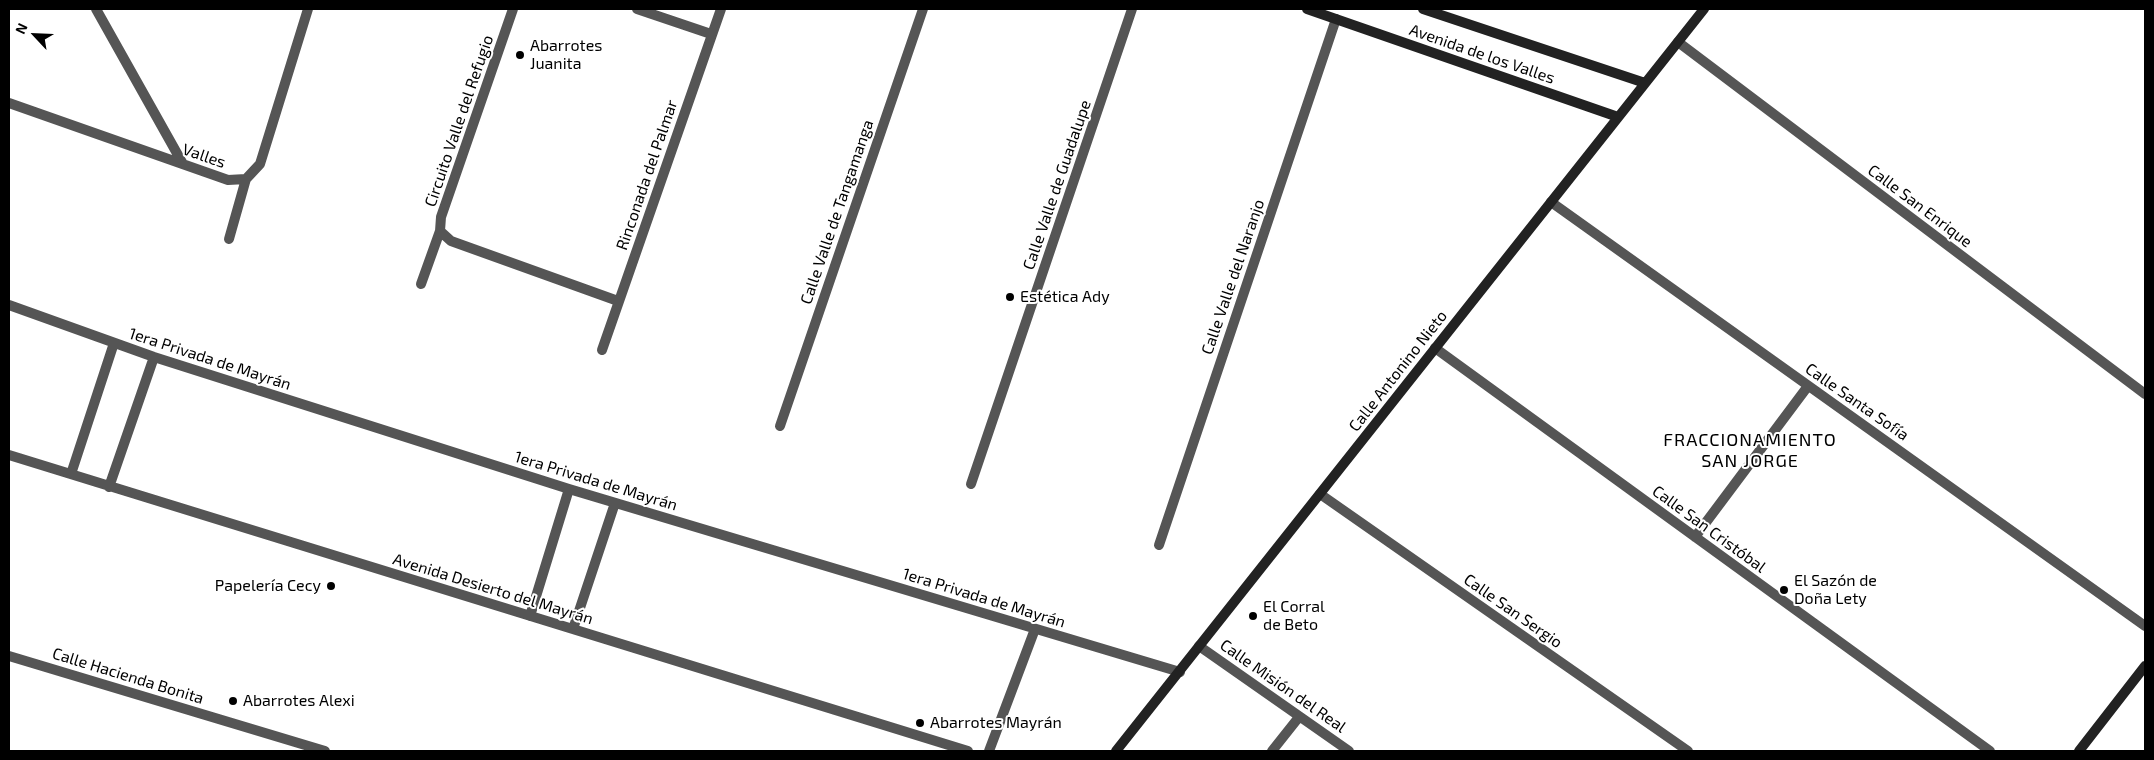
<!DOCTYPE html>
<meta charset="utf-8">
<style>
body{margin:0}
#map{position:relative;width:2154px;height:760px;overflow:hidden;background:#fff;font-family:"Exo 2",sans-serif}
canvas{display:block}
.frame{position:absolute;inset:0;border:10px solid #000;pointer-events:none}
.north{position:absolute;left:10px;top:10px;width:50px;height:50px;-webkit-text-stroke:4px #fff;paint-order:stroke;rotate:295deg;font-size:14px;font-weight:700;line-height:20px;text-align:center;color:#000}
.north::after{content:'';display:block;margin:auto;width:18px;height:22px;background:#000;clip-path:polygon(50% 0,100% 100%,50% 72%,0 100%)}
</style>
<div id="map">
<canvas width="2154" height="760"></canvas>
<div class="frame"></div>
<div class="north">N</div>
</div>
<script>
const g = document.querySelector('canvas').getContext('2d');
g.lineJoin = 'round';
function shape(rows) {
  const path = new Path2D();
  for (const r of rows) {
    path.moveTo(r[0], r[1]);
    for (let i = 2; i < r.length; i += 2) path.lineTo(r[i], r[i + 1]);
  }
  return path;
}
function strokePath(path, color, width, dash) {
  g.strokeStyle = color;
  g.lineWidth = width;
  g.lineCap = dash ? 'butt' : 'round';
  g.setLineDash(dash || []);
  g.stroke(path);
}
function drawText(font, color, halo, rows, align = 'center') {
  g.font = font + ' "Exo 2",sans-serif';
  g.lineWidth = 4;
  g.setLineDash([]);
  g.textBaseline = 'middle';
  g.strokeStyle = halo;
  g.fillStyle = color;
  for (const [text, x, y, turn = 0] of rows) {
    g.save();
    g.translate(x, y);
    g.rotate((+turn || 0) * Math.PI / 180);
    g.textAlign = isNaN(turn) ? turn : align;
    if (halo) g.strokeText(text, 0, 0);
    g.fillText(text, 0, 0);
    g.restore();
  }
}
strokePath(shape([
 [96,9,183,164],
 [637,9,711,34],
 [1678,42,2145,394],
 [9,103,228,180,246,179,260,164,308,9],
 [1551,202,2145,626],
 [440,231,451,241,618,301],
 [229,239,246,179],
 [421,284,440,231,441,217,513,9],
 [9,305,154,357,569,489,1180,672],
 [1435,348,1990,751],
 [602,350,721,9],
 [780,426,923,9],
 [9,455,968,751],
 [71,474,114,343],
 [971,484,1132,9],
 [109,487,154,357],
 [1320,494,1688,751],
 [1695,537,1808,386],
 [1159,545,1336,19],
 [530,616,569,489],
 [573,629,615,503],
 [1199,646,1349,751],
 [9,656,325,751],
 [989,751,1035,629],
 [1272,751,1299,717]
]), '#555', 10);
strokePath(shape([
 [1307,9,1618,117],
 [1423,9,1645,83],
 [1116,751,1704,9],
 [2079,751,2145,666]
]), '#222', 10);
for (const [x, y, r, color] of [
 [520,55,5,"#000"],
 [1010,297,5,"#000"],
 [331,586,5,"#000"],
 [1784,590,5,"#000"],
 [1253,616,5,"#000"],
 [233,701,5,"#000"],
 [920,723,5,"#000"]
]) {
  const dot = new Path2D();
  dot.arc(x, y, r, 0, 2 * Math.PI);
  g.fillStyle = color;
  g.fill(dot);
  strokePath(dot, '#fff', 2);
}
drawText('16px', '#000', '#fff', [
 ["Abarrotes",530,46],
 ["Juanita",530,64],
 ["Estética Ady",1020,297],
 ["El Sazón de",1794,581],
 ["Doña Lety",1794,599],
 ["Papelería Cecy",321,586,"right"],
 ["El Corral",1263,607],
 ["de Beto",1263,625],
 ["Abarrotes Alexi",243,701],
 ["Abarrotes Mayrán",930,723]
], 'left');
drawText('16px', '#000', '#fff', [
 ["Avenida de los Valles",1482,54,19],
 ["Circuito Valle del Refugio",459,121,-71],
 ["Valles",204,156,19],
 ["Rinconada del Palmar",647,175,-71],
 ["Calle Valle de Guadalupe",1057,185,-71],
 ["Calle San Enrique",1920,206,37],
 ["Calle Valle de Tangamanga",837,212,-71],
 ["Calle Valle del Naranjo",1233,277,-71],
 ["1era Privada de Mayrán",210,359,18],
 ["Calle Antonino Nieto",1398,371,-52],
 ["Calle Santa Sofía",1857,402,35],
 ["1era Privada de Mayrán",596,481,17],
 ["Calle San Cristóbal",1709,529,36],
 ["Avenida Desierto del Mayrán",493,589,17],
 ["1era Privada de Mayrán",984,598,17],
 ["Calle San Sergio",1513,611,35],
 ["Calle Hacienda Bonita",128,676,17],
 ["Calle Misión del Real",1283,686,35]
]);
g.letterSpacing = '1px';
drawText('18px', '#000', '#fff', [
 ["FRACCIONAMIENTO",1750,440],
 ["SAN JORGE",1750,461]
]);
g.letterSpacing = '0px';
</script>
